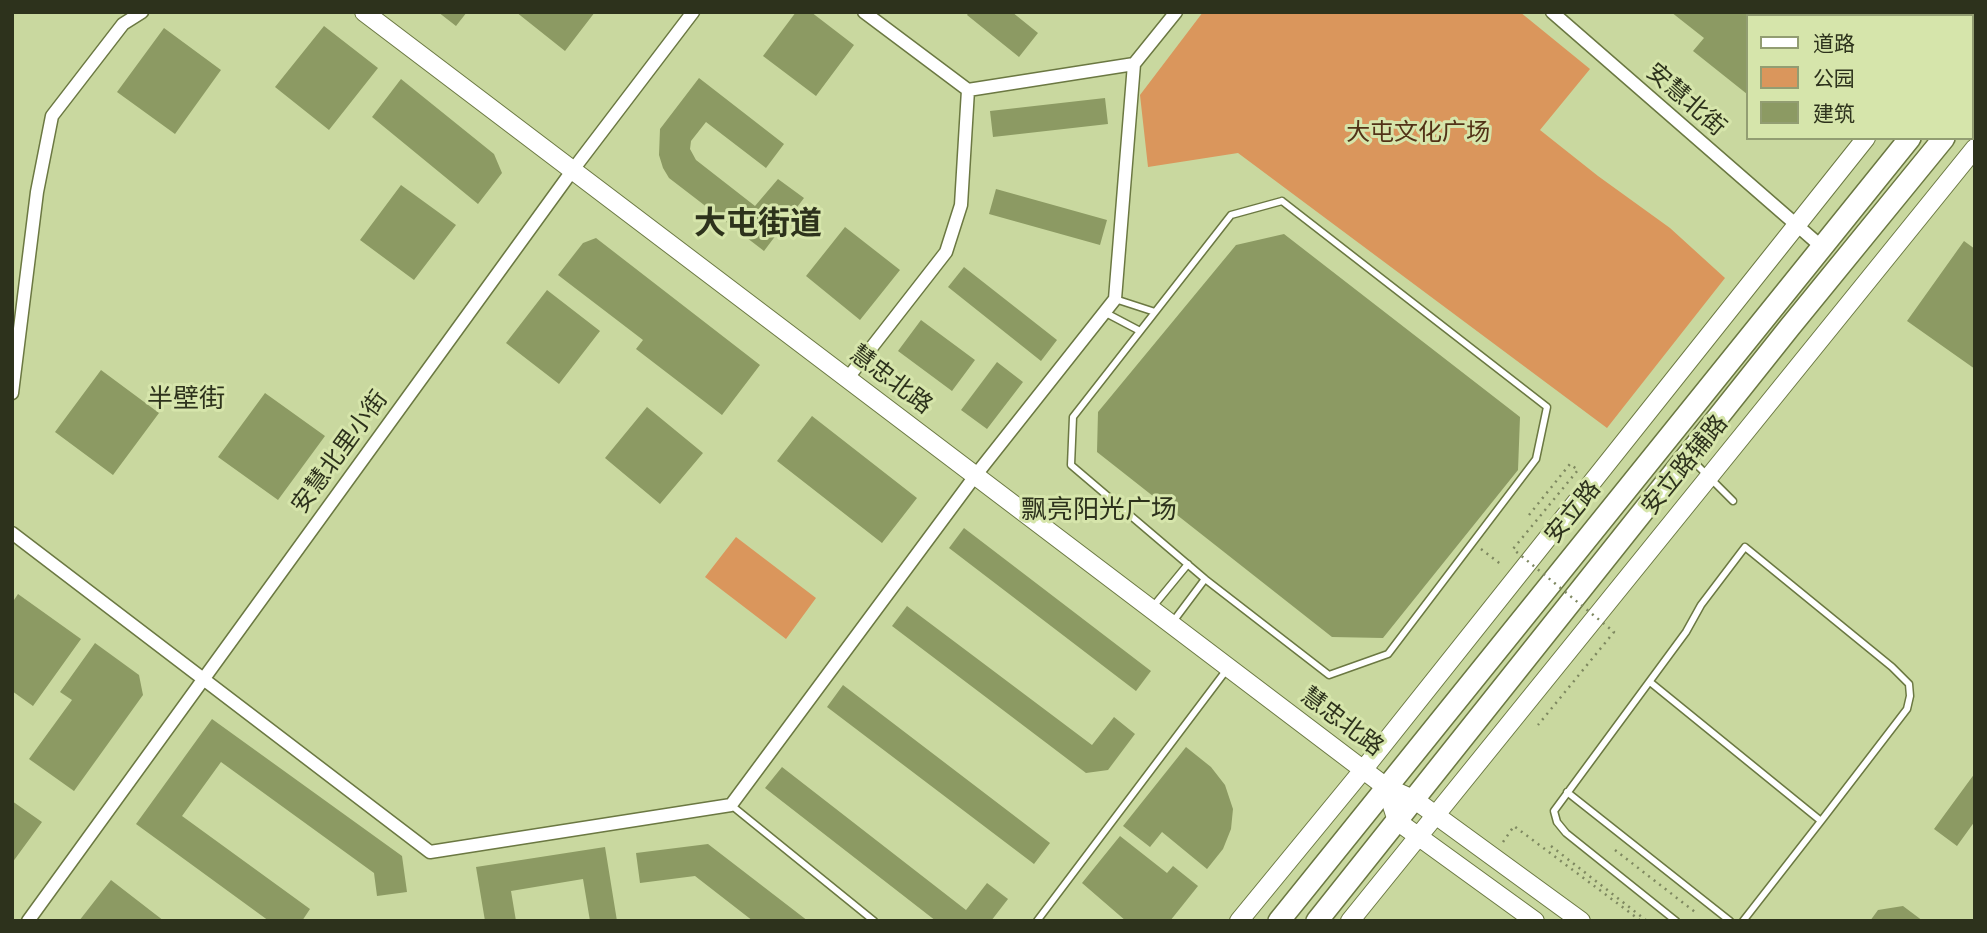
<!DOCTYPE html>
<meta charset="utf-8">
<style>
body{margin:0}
#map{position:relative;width:1987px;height:933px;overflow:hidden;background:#c9d89f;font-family:Jost,"Noto Sans SC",sans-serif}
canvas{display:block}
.frame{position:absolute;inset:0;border:14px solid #2d321c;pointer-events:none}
.legend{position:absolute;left:1746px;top:14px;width:228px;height:126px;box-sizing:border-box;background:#d6e5ab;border:2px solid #929d72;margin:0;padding:9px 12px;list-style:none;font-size:21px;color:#2d321c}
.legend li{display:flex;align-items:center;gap:14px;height:35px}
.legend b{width:35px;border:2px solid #929d72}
</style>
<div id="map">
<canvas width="1987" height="933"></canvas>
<div class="frame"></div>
<ul class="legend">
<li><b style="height:9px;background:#fff"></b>道路</li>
<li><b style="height:19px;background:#da965c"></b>公园</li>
<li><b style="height:19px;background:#8c9a63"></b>建筑</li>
</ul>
</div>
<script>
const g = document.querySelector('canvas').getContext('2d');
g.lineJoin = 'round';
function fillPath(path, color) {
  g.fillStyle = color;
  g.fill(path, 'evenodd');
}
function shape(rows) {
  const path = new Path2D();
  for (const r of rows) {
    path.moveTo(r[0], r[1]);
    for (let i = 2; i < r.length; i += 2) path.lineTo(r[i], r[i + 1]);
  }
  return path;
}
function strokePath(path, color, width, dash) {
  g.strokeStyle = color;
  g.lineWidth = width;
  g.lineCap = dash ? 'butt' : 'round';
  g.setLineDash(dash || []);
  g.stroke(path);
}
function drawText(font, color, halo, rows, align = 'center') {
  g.font = font + ' Jost,"Noto Sans SC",sans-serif';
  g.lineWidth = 6;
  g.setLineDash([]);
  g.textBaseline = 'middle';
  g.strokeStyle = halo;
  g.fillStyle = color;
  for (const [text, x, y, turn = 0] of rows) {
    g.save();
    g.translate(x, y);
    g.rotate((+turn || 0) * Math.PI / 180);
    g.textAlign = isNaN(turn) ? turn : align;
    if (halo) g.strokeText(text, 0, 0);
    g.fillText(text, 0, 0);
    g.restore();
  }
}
fillPath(shape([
 [1203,12,1520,12,1590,69,1540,130,1598,176,1670,228,1725,278,1607,428,1238,153,1148,167,1140,95],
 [736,537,816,598,786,639,705,577]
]), '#da965c');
fillPath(shape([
 [438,12,467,12,456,26],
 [516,12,595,12,565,51],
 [796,12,811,12,854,45,816,96,763,56],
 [969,12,1012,12,1038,33,1019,57,967,15],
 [1671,12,1786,12,1791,16,1747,16,1747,94,1693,51,1704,38],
 [324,26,378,68,329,130,275,87],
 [164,28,221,70,175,134,117,92],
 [699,78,784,144,766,168,706,122,691,141,690,149,696,160,755,206,778,179,804,198,764,251,669,178,663,168,659,155,660,129],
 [401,79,494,154,502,173,478,204,372,117],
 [1105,98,1108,124,993,137,990,111],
 [401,185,456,225,414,280,360,240],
 [996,189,1107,220,1100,245,989,214],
 [845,227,900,270,860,320,806,276],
 [1284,234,1520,417,1518,470,1383,638,1332,637,1097,452,1098,412,1236,245],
 [596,238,760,365,722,415,636,349,643,340,558,275,583,243],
 [1964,241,1975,249,1975,369,1907,321],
 [964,267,1057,340,1041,361,948,287],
 [547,290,600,331,559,384,506,343],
 [921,320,975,360,952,391,898,351],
 [997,362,1023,382,987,429,961,410],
 [101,370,159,413,113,475,55,432],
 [265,393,325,436,278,500,218,457],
 [647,407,703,453,660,504,605,458],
 [812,416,917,498,882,543,777,461],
 [964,528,1151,671,1136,691,949,548],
 [18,594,81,639,33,706,12,691,12,603],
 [907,606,1092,745,1114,717,1135,734,1108,770,1086,773,892,626],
 [95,643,139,675,143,695,74,791,29,759,72,700,60,692],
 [843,685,1050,843,1034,864,827,707],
 [212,719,402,856,407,892,377,896,374,873,221,762,182,816,310,909,302,921,269,921,136,824],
 [1186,747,1211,767,1225,785,1233,809,1231,829,1223,849,1207,869,1162,832,1150,847,1123,826],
 [782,767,966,910,987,883,1008,899,991,921,936,921,765,788],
 [1975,773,1975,821,1957,846,1934,829],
 [12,801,42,822,12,863],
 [1120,836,1167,873,1173,866,1198,886,1170,921,1126,921,1082,883],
 [708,844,808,921,753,921,695,876,640,883,636,853],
 [605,847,617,921,590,921,583,879,511,891,516,921,485,921,476,867],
 [111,880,164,921,79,921],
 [1903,906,1923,921,1870,921,1878,910]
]), '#8c9a63');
const lane = shape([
 [1282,201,1547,407,1536,459,1388,654,1329,675,1205,579,1071,465,1073,417,1231,215,1282,201],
 [1115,299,1155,312],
 [1104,312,1140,331],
 [1690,458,1733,501],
 [1151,609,1188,564],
 [1172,623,1205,579],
 [1650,682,1821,821,1743,921],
 [1567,792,1730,921],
 [731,805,874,921],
 [1037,921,1228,668],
 [1676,921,1566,833,1557,822,1554,811,1686,632,1701,605,1745,547,1892,667,1909,684,1910,696,1907,709,1821,821]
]);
const street = shape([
 [1552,12,1823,248],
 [968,90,1134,64],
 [847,379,946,252,961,205,968,90,864,12],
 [12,393,37,192,52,116,123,24,142,12],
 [12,533,430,852,731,805,975,476,1115,299,1134,64,1176,12],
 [28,921,572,171,693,12]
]);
const secondary = shape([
 [364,12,1386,787,1415,800,1581,921],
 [1965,16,1967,12],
 [1386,787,1397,821,1535,921],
 [1239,921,1363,770,1866,138],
 [1350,921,1975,148]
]);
const primary = shape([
 [1971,61,1975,56],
 [1971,105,1975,101],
 [1279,921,1910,138],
 [1317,921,1789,328,1944,138]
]);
strokePath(lane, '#6b7842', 9);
strokePath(street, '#6b7842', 15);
strokePath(secondary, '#6b7842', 20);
strokePath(primary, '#6b7842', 24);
strokePath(shape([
 [1481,549,1503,566],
 [1503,842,1514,826,1641,921],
 [1551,846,1647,921],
 [1615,850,1695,912]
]), '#7e8860', 2.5, [2, 5]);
strokePath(lane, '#fff', 6);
strokePath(street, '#fff', 12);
strokePath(secondary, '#fff', 18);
strokePath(primary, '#fff', 21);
strokePath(shape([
 [1529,515,1570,464,1578,470,1513,549,1614,632,1538,725]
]), '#7e8860', 2.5, [2, 5]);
drawText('24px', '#2d321c', '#d6e5ab', [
 ["安慧北街",1685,101,41],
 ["慧忠北路",890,381,37],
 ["安慧北里小街",341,453,-54],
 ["安立路辅路",1686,466,-51],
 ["安立路",1574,513,-51],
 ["慧忠北路",1341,723,37]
]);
drawText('24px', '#523217', '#d6e5ab', [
 ["大屯文化广场",1418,134]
]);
drawText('26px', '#2d321c', '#d6e5ab', [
 ["半壁街",186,401],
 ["飘亮阳光广场",1099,512]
]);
drawText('bold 32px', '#2d321c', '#d6e5ab', [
 ["大屯街道",758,226]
]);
</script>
